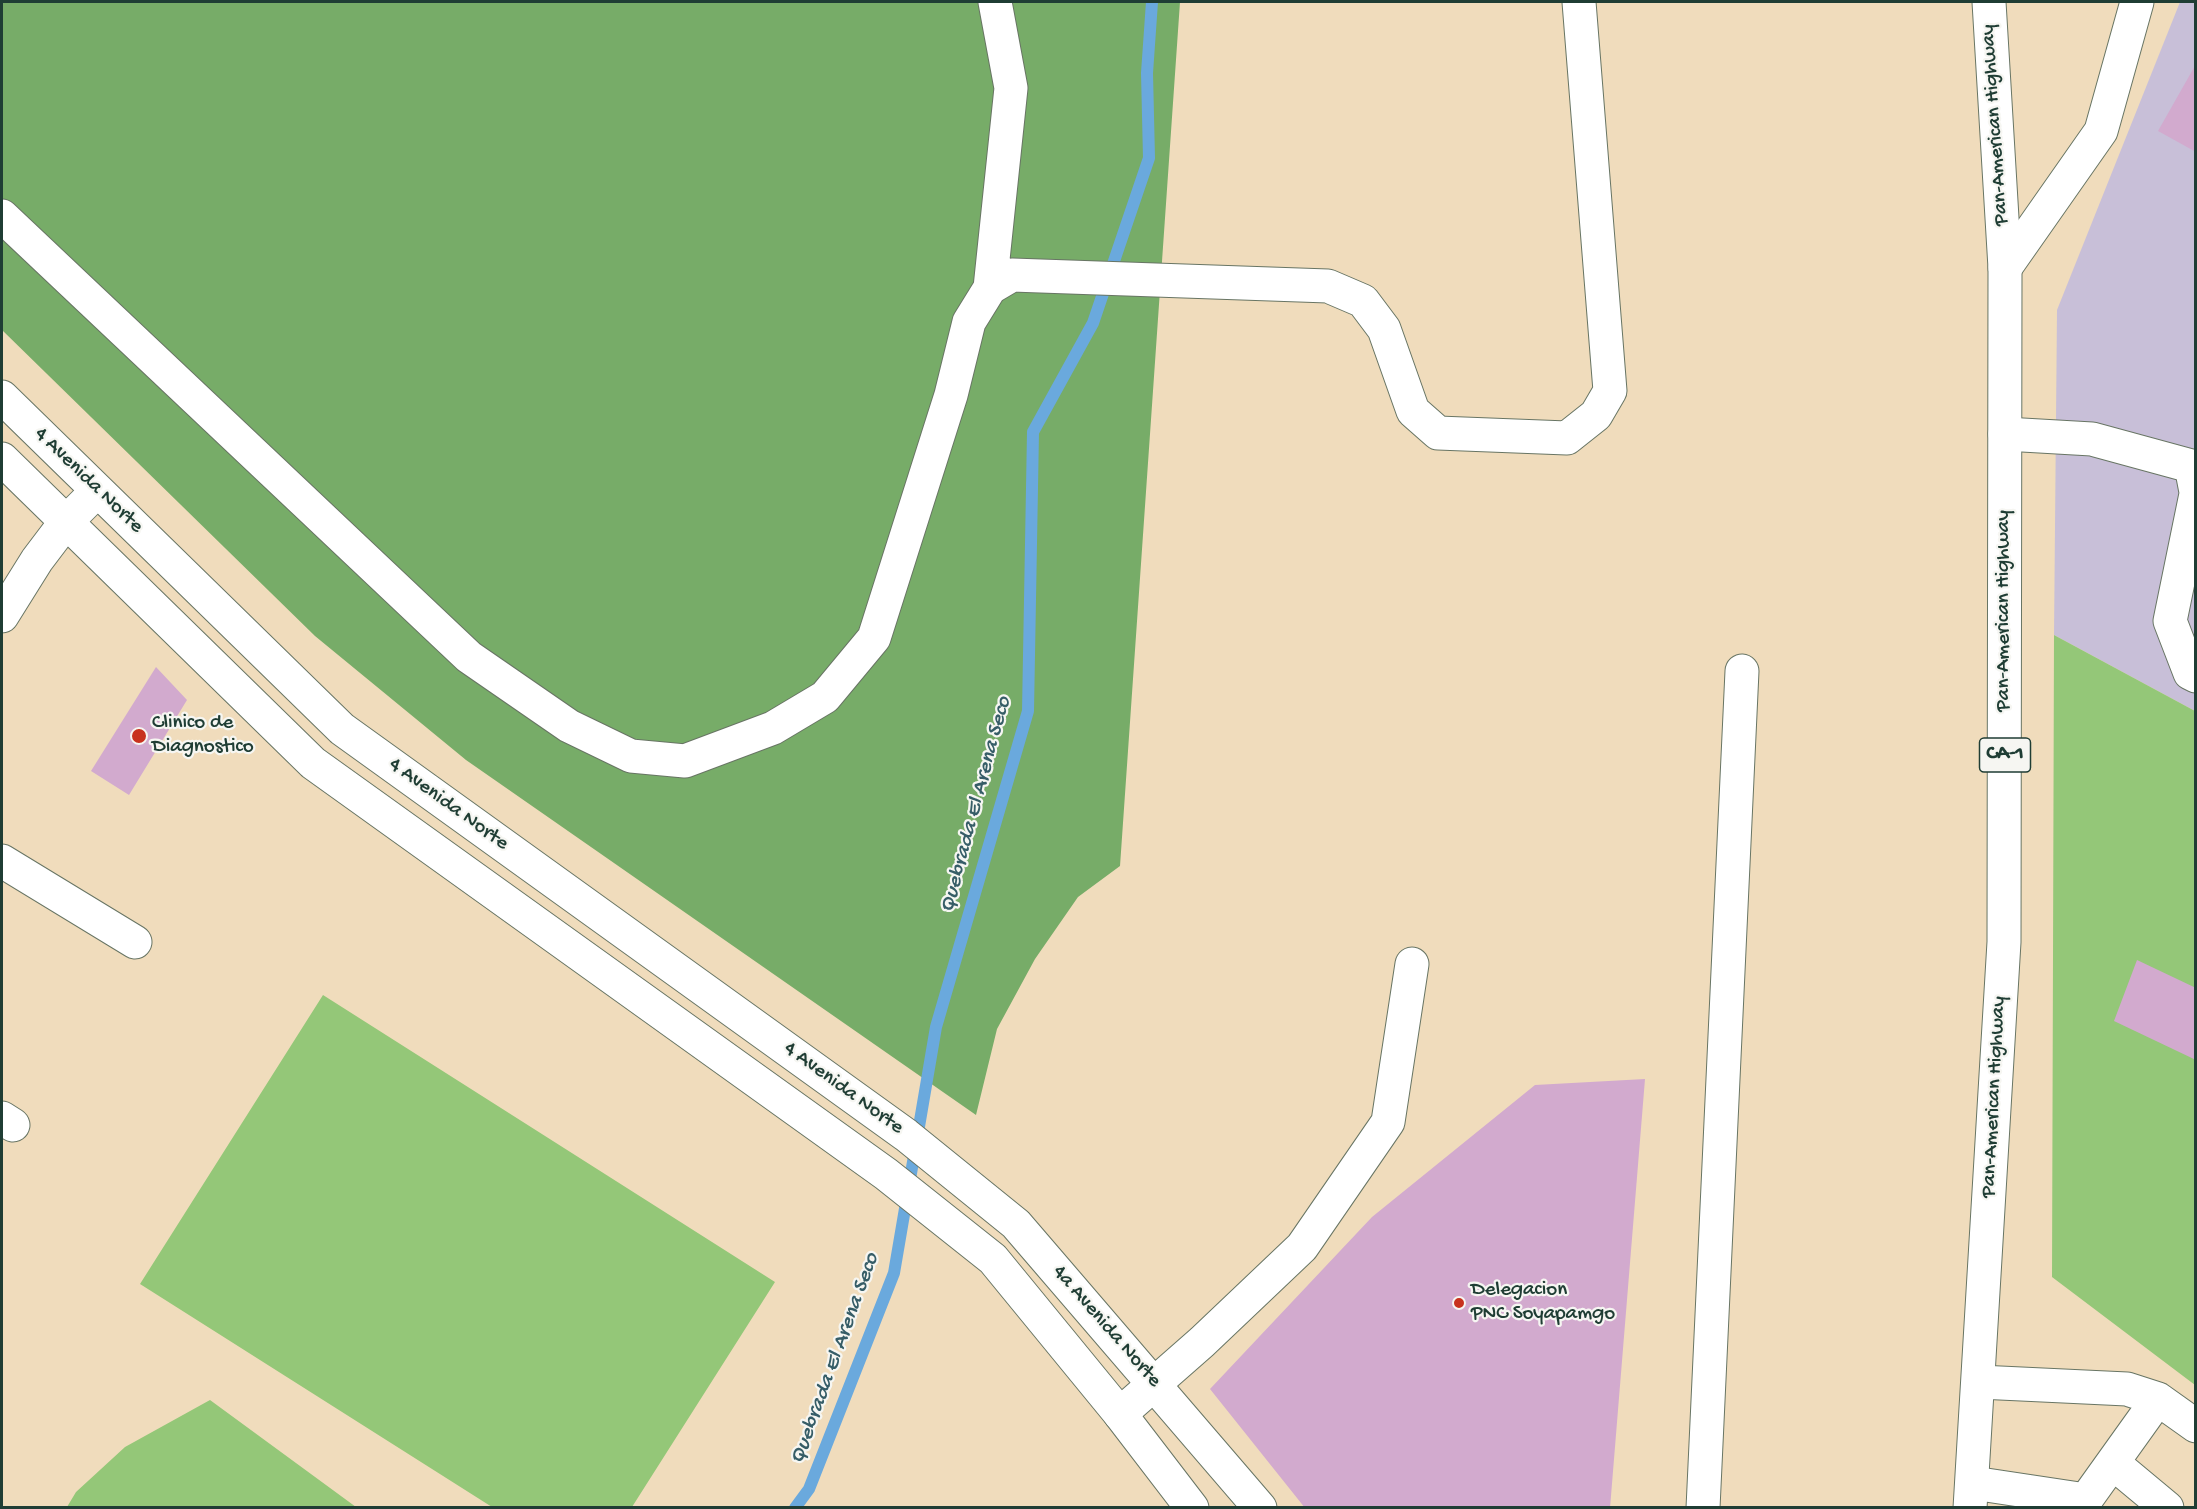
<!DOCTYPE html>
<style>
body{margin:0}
#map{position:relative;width:2197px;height:1509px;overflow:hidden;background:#f0dcbc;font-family:"Gochi Hand",sans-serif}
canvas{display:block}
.frame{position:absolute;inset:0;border:3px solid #1f3d34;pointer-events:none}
</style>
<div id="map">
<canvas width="2197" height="1509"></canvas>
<div class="frame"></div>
</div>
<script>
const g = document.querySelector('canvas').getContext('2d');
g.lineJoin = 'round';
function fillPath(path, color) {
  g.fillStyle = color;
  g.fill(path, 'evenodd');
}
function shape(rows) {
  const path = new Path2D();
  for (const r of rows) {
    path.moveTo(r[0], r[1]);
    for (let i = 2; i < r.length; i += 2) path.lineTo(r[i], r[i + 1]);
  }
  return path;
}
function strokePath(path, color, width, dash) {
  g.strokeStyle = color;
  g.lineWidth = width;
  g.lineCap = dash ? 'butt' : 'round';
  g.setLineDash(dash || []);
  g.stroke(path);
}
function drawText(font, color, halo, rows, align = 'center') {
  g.font = font + ' "Gochi Hand",sans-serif';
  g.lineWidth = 4.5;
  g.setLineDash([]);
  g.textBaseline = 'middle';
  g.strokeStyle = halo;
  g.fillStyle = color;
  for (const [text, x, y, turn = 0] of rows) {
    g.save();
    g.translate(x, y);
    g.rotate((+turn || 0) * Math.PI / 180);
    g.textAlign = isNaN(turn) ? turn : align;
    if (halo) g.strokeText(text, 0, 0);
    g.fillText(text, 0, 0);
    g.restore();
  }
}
fillPath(shape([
 [2180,2,2195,2,2195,711,2054,635,2057,310]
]), '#c8bfd8');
fillPath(shape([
 [2054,635,2195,711,2195,1385,2052,1277],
 [323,995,775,1282,632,1507,492,1507,140,1284],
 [210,1400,356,1507,67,1507,76,1492,125,1447]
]), '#94c778');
fillPath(shape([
 [2,2,1180,2,1120,866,1078,897,1035,959,997,1029,976,1115,466,760,315,636,2,330]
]), '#77ac68');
strokePath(shape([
 [795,1508,809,1489,894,1273,936,1027,1028,711,1033,432,1093,323,1149,158,1147,73,1152,2]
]), '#6aa9dd', 12);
fillPath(shape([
 [2196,64,2196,152,2158,131],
 [156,667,187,700,129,795,91,771],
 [2137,960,2196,988,2196,1060,2114,1021],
 [1645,1079,1610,1508,1305,1508,1210,1389,1372,1217,1535,1085]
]), '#d2aace');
const minor = shape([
 [2,216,469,657,569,726,631,756,685,761,773,728,825,697,874,638,951,395,969,322,990,288,1011,88,995,2],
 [2005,268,2101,131,2137,2],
 [990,288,1012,275,1328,286,1363,301,1384,329,1413,411,1438,433,1567,438,1596,415,1610,391,1579,2],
 [2005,434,2092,439,2191,466,2196,492],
 [2196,494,2170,621,2190,673,2196,676],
 [2,616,37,560,65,523,97,491],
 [2,861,135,942],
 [2,1118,13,1125],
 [1979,1382,2127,1389,2158,1399],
 [1120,1414,1202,1342,1302,1247,1388,1122,1412,964],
 [2113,1463,2167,1508],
 [1973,1483,2086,1500],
 [1703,1508,1742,671],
 [2080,1508,2158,1399,2196,1426]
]);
const major = shape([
 [2,397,342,729,906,1135,1016,1224,1260,1508],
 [2,459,313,763,886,1174,993,1259,1120,1414,1192,1508]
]);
const highway = shape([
 [1970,1508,2004,942,2005,268,1989,2]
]);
strokePath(minor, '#687564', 35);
strokePath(major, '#687564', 35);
strokePath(highway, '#687564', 35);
strokePath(minor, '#fff', 33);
strokePath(major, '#fff', 33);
strokePath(highway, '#fff', 33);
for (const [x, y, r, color] of [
 [139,736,8,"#c8321e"],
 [1459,1303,6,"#c8321e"]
]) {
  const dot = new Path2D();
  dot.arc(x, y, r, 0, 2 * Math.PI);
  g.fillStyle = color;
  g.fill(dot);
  strokePath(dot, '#f6f6f2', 2);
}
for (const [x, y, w] of [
 [2005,755,51]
]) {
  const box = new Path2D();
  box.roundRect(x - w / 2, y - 17, w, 34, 4.5);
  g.fillStyle = '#f6f6f2';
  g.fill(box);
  strokePath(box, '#1f3d34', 1.5);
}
drawText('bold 20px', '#1f3d34', null, [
 ["CA-1",2005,755]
]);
drawText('21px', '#1f3d34', '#f6f6f2', [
 ["Pan-American Highway",1996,125,-94],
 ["4 Avenida Norte",88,481,44],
 ["Pan-American Highway",2005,611,-90],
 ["4 Avenida Norte",448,805,36],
 ["4 Avenida Norte",843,1089,36],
 ["Pan-American Highway",1995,1097,-87],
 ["4a Avenida Norte",1106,1327,49]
]);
drawText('21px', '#1f3d34', '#f6f6f2', [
 ["Clinico de",152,724],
 ["Diagnostico",152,748],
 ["Delegacion",1471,1291],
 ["PNC Soyapamgo",1471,1315]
], 'left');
drawText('italic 22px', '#365d67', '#f6f6f2', [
 ["Quebrada El Arena Seco",977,805,-75],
 ["Quebrada El Arena Seco",836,1359,-70]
]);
</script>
